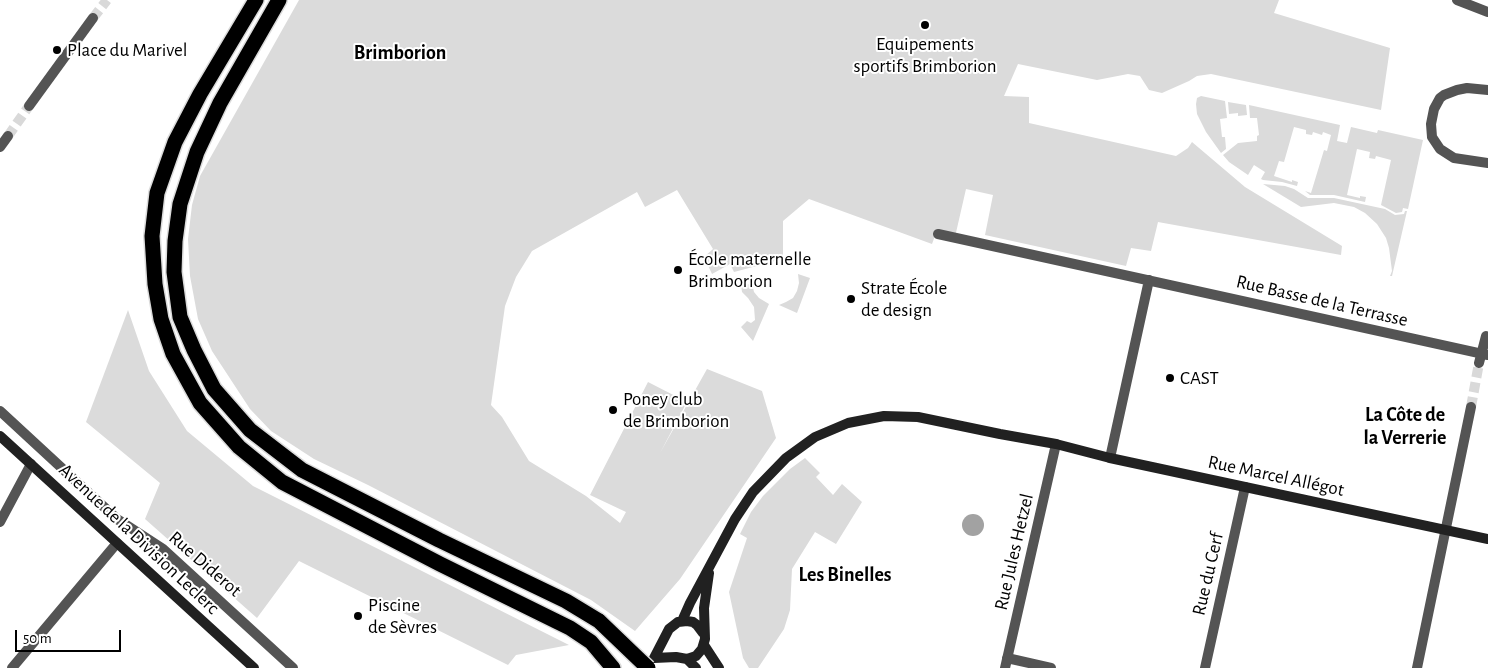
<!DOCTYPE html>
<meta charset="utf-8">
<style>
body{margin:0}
#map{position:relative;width:1488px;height:668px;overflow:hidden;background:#fff;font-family:"Alegreya Sans",sans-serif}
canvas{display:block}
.scale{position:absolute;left:15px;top:630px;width:106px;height:22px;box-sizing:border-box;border:2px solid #000;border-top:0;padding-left:6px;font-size:15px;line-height:18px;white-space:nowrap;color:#000;-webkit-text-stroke:4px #fff;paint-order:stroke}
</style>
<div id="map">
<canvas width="1488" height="668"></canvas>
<div class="scale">50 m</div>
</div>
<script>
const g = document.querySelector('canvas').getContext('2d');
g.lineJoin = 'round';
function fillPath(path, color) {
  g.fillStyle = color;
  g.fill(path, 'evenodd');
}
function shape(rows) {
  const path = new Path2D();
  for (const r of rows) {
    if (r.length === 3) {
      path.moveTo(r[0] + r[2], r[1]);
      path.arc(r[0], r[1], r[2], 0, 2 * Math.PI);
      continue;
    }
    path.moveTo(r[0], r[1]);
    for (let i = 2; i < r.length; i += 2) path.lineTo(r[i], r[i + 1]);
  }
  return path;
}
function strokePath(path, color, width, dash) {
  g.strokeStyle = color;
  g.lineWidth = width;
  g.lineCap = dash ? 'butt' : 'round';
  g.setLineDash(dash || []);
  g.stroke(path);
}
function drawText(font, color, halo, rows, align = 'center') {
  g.font = font + ' "Alegreya Sans",sans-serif';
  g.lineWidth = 4;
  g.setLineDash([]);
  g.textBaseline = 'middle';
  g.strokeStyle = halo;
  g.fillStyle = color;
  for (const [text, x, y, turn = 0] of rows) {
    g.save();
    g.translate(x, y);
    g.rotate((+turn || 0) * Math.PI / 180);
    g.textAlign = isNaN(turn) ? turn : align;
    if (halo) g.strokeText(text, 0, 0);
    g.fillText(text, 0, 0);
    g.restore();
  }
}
fillPath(shape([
 [299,0,1279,0,1274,13,1390,48,1381,110,1211,74,1197,76,1189,81,1162,93,1149,90,1140,76,1128,74,1097,80,1018,64,1004,96,1029,97,1029,123,1176,156,1188,148,1192,142,1245,187,1342,246,1341,255,1158,222,1151,251,1131,248,1126,266,985,235,993,195,966,189,955,237,936,233,932,244,809,199,783,221,783,259,734,272,730,264,712,274,704,257,713,249,677,190,645,207,637,192,532,251,516,277,505,306,491,405,502,417,529,461,586,496,620,523,626,512,590,495,648,382,687,402,660,453,707,369,762,391,776,438,680,579,635,631,591,600,368,485,314,459,271,431,250,409,212,351,198,319,190,276,188,239,192,205,200,176],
 [1201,96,1225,101,1227,118,1220,119,1222,137,1225,137,1226,149,1221,153,1206,132,1197,114,1196,104,1197,98],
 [1228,102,1246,105,1247,115,1238,116,1238,113,1229,114],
 [1249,105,1340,125,1337,141,1347,143,1351,127,1377,133,1378,130,1423,140,1408,209,1403,208,1402,212,1396,213,1381,205,1391,160,1376,156,1375,159,1369,158,1370,152,1357,149,1347,195,1360,198,1360,196,1366,197,1365,202,1334,195,1310,195,1305,191,1311,193,1324,150,1327,151,1331,135,1323,132,1322,135,1313,132,1312,135,1306,134,1306,130,1294,127,1284,162,1279,161,1274,176,1292,182,1292,180,1298,182,1297,186,1282,182,1263,180,1261,179,1265,172,1254,165,1248,175,1229,162,1223,155,1238,143,1257,141,1257,136,1259,135,1257,118,1250,118],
 [1263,184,1285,186,1294,189,1308,198,1334,198,1385,209,1395,215,1404,214,1405,211,1407,211,1392,276,1390,276,1392,271,1389,248,1386,238,1377,224,1365,213,1354,207,1334,203,1301,207],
 [798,274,810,278,797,313,779,305,786,302,793,298,797,291,799,283],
 [752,284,754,292,759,298,769,304,753,341,741,327,747,321,751,323,755,320,754,307,748,298,742,292,741,285],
 [128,310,149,371,187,431,253,486,569,645,516,655,508,665,299,561,257,618,145,519,160,483,86,422],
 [805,458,820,473,816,477,833,495,842,484,862,502,836,544,815,532,792,569,790,610,784,629,758,668,749,668,743,658,729,592,747,538,740,534,751,512,763,496,790,469]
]), '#dbdbdb');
fillPath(shape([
 [973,525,11]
]), '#a2a2a2');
strokePath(shape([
 [93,18,107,0],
 [8,136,29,106],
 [1471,407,1479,363]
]), '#d9d9d9', 10, [10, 5]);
const highway = shape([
 [256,0,200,94,175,142,157,193,152,236,155,284,161,319,173,354,200,403,239,447,282,482,440,564,570,628,591,642,613,668],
 [279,0,220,103,197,152,180,204,175,241,174,272,180,317,194,350,214,389,250,430,302,470,439,540,566,601,599,621]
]);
strokePath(highway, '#dbdbdb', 18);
strokePath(shape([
 [1457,0,1488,12],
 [1488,90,1467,88,1457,90,1444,95,1440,98,1434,109,1431,124,1432,137,1440,149,1454,158,1488,163],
 [29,106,93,18],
 [0,147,8,136],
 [938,234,1488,355],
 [1479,363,1486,336],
 [0,411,117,519,163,549,293,668],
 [1110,458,1149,280],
 [0,522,31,464],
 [1007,658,1051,668],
 [12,668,117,543],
 [1005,668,1056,444],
 [1205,668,1245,487],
 [1417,668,1471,407]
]), '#545454', 10);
strokePath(shape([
 [0,436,254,668],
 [682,621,690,603,735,519,753,492,786,458,815,437,848,423,884,416,918,417,1000,434,1056,444,1110,458,1488,539],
 [704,645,719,668],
 [654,658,676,657,687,659,696,656,702,649,705,639,704,608,709,573],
 [654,658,669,629,678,622,687,621,693,622,697,625,703,633],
 [687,659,696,668]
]), '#212121', 10);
strokePath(highway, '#000', 15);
const highwayBridge = shape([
 [599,621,648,668]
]);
strokePath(highwayBridge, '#dbdbdb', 18, []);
strokePath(highwayBridge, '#000', 15);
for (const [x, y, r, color] of [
 [925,25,5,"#000"],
 [57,50,5,"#000"],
 [678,270,5,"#000"],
 [851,299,5,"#000"],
 [1170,378,5,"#000"],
 [613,410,5,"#000"],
 [358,616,5,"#000"]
]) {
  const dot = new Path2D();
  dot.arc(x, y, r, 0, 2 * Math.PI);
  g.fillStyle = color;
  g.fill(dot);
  strokePath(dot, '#fff', 2);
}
drawText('19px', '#000', '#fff', [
 ["Equipements",925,44,"center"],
 ["sportifs Brimborion",925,66,"center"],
 ["Place du Marivel",67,50],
 ["École maternelle",688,259],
 ["Brimborion",688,281],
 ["Strate École",861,288],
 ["de design",861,310],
 ["CAST",1180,378],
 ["Poney club",623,399],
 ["de Brimborion",623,421],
 ["Piscine",368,605],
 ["de Sèvres",368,627]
], 'left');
drawText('19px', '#000', '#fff', [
 ["Rue Basse de la Terrasse",1322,301,13],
 ["Rue Marcel Allégot",1276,476,12],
 ["Avenue de la Division Leclerc",139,539,43],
 ["Rue Jules Hetzel",1014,552,-77],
 ["Rue Diderot",205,564,41],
 ["Rue du Cerf",1208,574,-77]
]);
drawText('bold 20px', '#000', '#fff', [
 ["Brimborion",400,53],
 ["La Côte de",1405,415],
 ["la Verrerie",1405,438],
 ["Les Binelles",845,575]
]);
</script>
